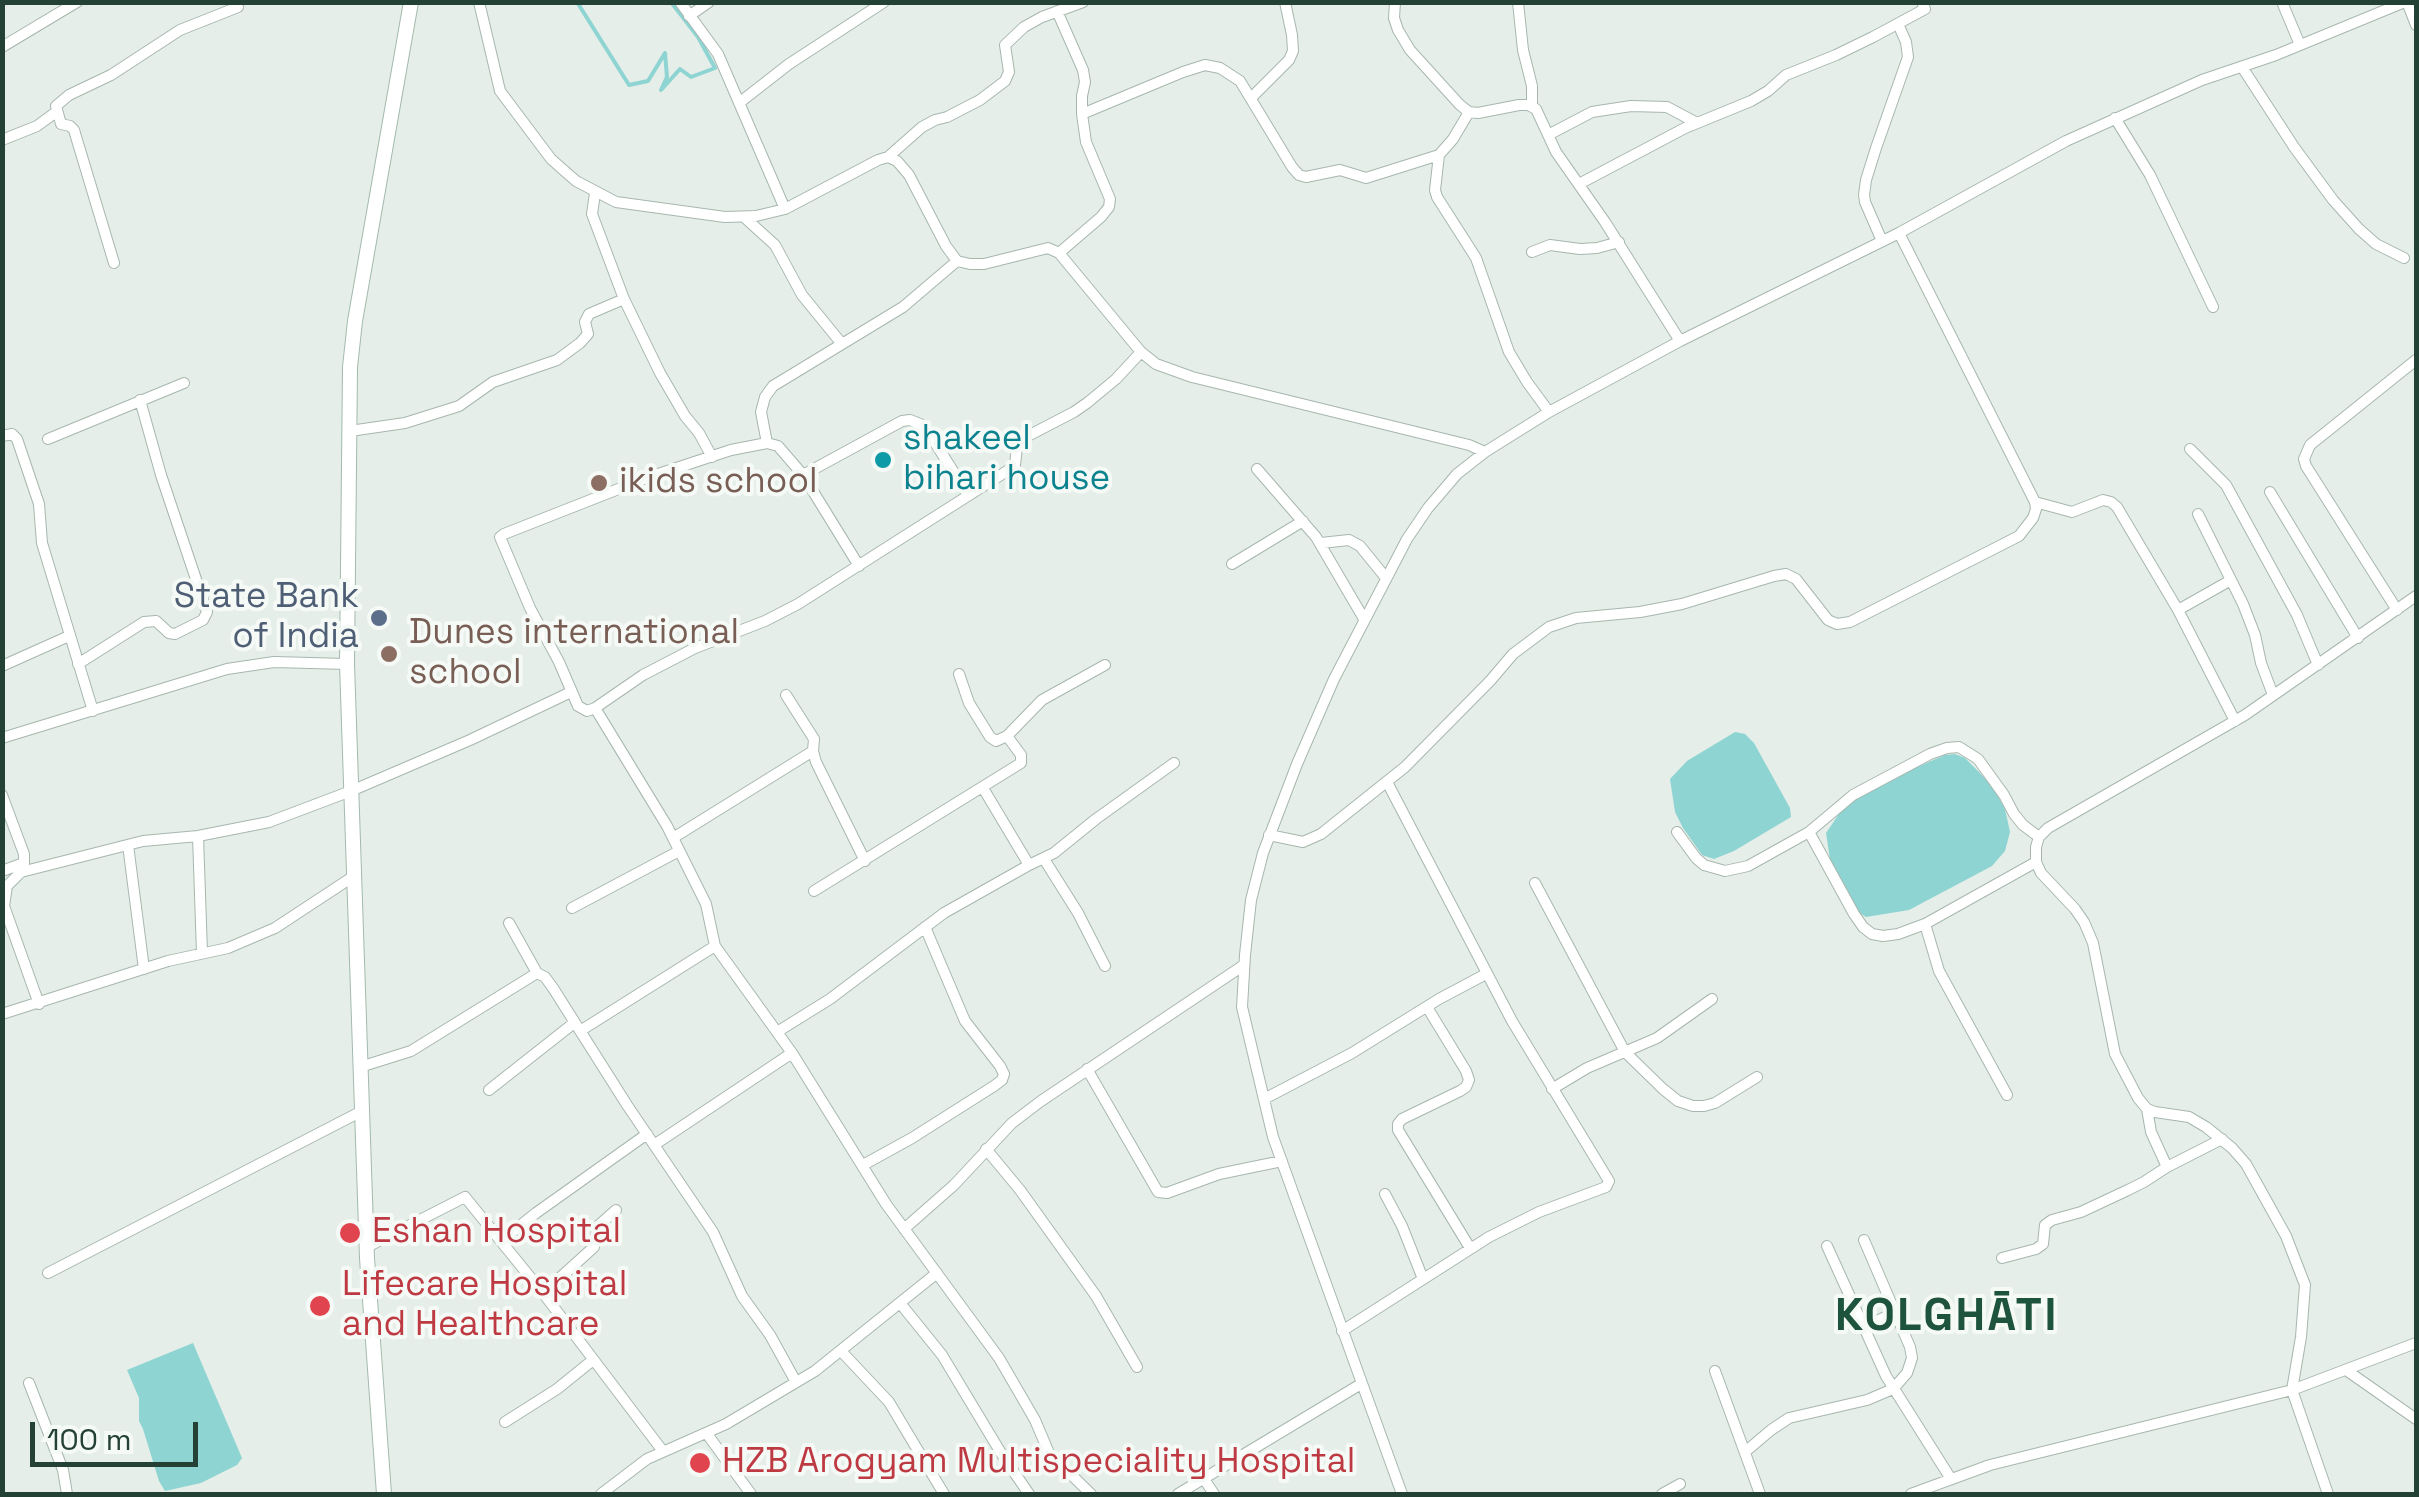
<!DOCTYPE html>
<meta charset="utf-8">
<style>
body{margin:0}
#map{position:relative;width:2419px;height:1497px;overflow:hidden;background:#e5eee8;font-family:"Space Grotesk",sans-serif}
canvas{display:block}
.frame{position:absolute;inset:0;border:5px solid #234134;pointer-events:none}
.scale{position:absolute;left:30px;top:1422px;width:168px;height:45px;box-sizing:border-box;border:5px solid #234134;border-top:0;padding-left:12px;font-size:30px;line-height:35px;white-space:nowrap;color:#234134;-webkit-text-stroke:8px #f6faf7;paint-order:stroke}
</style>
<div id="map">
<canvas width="2419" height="1497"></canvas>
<div class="frame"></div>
<div class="scale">100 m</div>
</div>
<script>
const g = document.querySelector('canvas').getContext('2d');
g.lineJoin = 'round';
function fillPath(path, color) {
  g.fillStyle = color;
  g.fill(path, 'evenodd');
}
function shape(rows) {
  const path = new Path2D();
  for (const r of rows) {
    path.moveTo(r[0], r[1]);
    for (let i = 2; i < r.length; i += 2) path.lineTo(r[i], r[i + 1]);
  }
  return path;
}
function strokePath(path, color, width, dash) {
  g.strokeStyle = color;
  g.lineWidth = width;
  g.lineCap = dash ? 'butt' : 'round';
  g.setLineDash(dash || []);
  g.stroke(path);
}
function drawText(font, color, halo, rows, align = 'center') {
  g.font = font + ' "Space Grotesk",sans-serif';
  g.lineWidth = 8;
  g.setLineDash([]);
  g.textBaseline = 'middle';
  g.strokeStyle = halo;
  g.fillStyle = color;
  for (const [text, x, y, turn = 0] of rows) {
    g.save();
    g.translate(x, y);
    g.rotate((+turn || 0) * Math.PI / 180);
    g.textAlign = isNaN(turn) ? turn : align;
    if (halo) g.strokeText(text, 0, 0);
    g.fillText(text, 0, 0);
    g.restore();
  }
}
fillPath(shape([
 [1735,732,1745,734,1754,743,1790,808,1791,817,1734,851,1714,859,1702,855,1683,828,1675,812,1670,779,1687,761],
 [1955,754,1965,758,1979,772,1994,789,2005,809,2010,832,2005,851,1992,866,1909,910,1866,917,1858,912,1830,859,1826,833,1841,811,1851,802,1903,773,1945,755],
 [193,1343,242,1458,237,1465,201,1483,165,1491,159,1481,143,1429,139,1421,139,1398,127,1370]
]), '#8dd4d2');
strokePath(shape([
 [577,2,629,85,648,81,665,53,667,77,661,90,680,69,691,77,715,68,698,37,671,2]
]), '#8dd4d2', 4);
const street = shape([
 [479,2,500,91,551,159,576,181,616,202,725,217,756,216,785,209],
 [680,2,718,54,785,209,878,160,888,157,897,161,909,175,946,246,957,261,970,264,984,264,1048,248,1059,253,1141,352,1156,364,1192,377,1469,445,1485,452],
 [1395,2,1394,18,1398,30,1410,50,1460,105,1469,112,1478,113,1519,105,1528,105,1536,109,1556,152,1605,222,1680,341],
 [1518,2,1523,50,1532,86,1532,107],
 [2282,2,2300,45],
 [2407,2,2416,25],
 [1057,11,1083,70,1085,82,1082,96,1082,114,1086,142,1110,199,1109,207,1101,217,1059,253],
 [689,16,709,2],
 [2,47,77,2],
 [2242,67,2294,147,2333,200,2359,229,2376,244,2404,258],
 [1251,98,1289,60,1293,51,1292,35,1285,2],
 [739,103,789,64,884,2],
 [1082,114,1183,72,1205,65,1220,68,1240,81,1292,167,1299,175,1306,177,1340,170,1366,178,1439,155,1453,139,1469,112],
 [2115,118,2150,175,2213,307],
 [1548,135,1592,112,1631,106,1667,107,1697,123],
 [2,140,37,126,56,112],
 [1439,155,1435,190,1437,197,1476,258,1509,352,1527,382,1549,412],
 [888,157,922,127,935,120,947,117,980,100,1005,81,1009,72,1005,45,1024,27,1042,17,1083,2],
 [1579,184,1685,128,1751,101,1768,91,1786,75,1836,55,1873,37,1925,9,1922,2],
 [744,217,775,245,802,295,842,344],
 [1882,241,1865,202,1864,195,1866,180,1876,148,1908,57,1906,42,1898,24],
 [1532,252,1550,245,1580,249,1597,248,1619,242],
 [114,263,74,130,70,126,61,124,56,106,69,95,111,75,180,30,238,7],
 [624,299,660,373,685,416,699,433,712,457],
 [350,431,405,423,459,406,493,382,557,360,580,343,588,334,585,322,589,314,624,299,592,214,595,193],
 [2,436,12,434,17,439,39,504,42,543,93,711],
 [48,439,184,383],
 [767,443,761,412,765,397,773,386,903,307,957,261],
 [2190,449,2226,485,2297,615,2318,665],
 [1257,469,1316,537,1364,619],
 [803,475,902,421,910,420,920,424,934,441,968,495],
 [2270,492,2358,638],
 [2035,502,2072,512,2103,500,2111,502,2117,507,2178,610,2235,721],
 [2198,514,2243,604,2255,635,2261,663,2273,695],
 [1321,543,1349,540,1360,546,1386,578],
 [1232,564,1303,521],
 [859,566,803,475,778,446,767,443,731,450,649,477,504,534,500,537,530,608,559,662,578,706,587,711,595,708,667,826,706,904,715,946,792,1053,886,1204,999,1358,1035,1420,1049,1453,1091,1494],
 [2178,610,2231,580],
 [2397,610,2306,466,2304,459,2310,445,2416,360],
 [78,664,144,622,156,621,169,633,175,634,203,620,207,612,161,475,140,400],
 [2,666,69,636],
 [786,695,814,739,813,751,816,762,865,861],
 [595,708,643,675,695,648,765,621,798,604,1007,471,1015,465,1017,447,1022,439,1074,412,1087,403,1116,379,1141,352],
 [1007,736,1042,700,1105,665],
 [2,738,227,669,274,662,347,664],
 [983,788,1029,865],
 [2,795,24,854,24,863,21,872,7,886,4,906,39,1004],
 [1677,832,1696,858,1704,865,1725,871,1748,866,1809,832,1853,795,1930,754,1947,748,1959,747,1978,759,2004,795,2014,814,2023,825,2039,837],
 [1809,832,1854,914,1863,927,1872,934,1883,936,1898,934,1925,924,2036,862],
 [1269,835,1303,842,1321,834,1405,767,1490,681,1513,654,1549,627,1576,618,1640,612,1682,604,1774,576,1786,574,1796,579,1828,620,1837,624,1850,622,2019,536,2033,518,2036,509,2035,502,1899,233],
 [198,836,202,953],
 [673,838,813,751],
 [128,845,144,969],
 [1044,859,1078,913,1105,966],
 [2,871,24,863],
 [21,872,143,841,198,836,269,822,351,791,470,740,571,692],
 [1535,883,1625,1052,1663,1089,1678,1101,1693,1106,1704,1106,1715,1103,1757,1077],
 [814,891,1021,763,1021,755,1007,736,996,741,990,737,969,703,959,674],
 [572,908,679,851],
 [509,923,537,973,545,977,553,988,627,1105,713,1232,742,1296,770,1335,796,1382],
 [1925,924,1939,971,2007,1095],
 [1427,1007,1466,1071,1469,1080,1466,1087,1460,1091,1402,1119,1398,1124,1398,1130,1470,1248],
 [2,1014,168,961,228,948,275,928,354,876],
 [580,1031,715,946],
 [777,1032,830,999,944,913,1029,865,1054,853,1096,819,1174,763],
 [360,1067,411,1051,537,973],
 [1087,1069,1158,1192,1167,1193,1219,1174,1282,1161],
 [1552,1089,1587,1068,1657,1038,1712,999],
 [489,1090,574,1023],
 [1264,1099,1352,1053,1439,999,1486,974],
 [2147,1109,2151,1132,2167,1167],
 [654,1145,792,1053],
 [986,1149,1020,1190,1096,1296,1137,1367],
 [863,1165,912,1138,994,1086,1002,1080,1004,1074,1000,1066,965,1021,925,927],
 [1385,1194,1402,1226,1423,1279],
 [904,1229,954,1185,1012,1123,1041,1101,1244,965],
 [501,1241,536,1213,647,1134],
 [1827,1246,1886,1376,1951,1479],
 [367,1247,465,1197,543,1293,662,1450],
 [2002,1258,2036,1249,2043,1244,2045,1225,2052,1220,2081,1212,2128,1190,2144,1182,2167,1167,2222,1139],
 [48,1273,362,1111],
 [543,1293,594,1247,598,1226,616,1210],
 [900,1303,942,1355,1001,1453,1029,1494],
 [1864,1327,1896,1312],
 [1342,1331,1489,1237,1539,1212,1606,1187,1609,1181,1512,1021,1387,782],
 [841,1351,889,1402,944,1494],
 [2346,1370,2416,1419],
 [1715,1371,1760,1494],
 [29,1383,63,1470,67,1494],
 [505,1422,557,1389,593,1360],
 [707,1434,751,1494],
 [1745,1452,1771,1430,1789,1418,1867,1400,1893,1389,1907,1373,1912,1358,1910,1347,1864,1240],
 [1204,1479,1214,1494],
 [601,1494,647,1459,726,1424,815,1371,937,1273],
 [1178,1494,1361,1384],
 [1402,1494,1273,1137,1242,1007,1245,955,1251,900,1263,853,1297,764,1334,679,1407,539,1428,508,1457,474,1485,452,1549,412,1680,341,1899,233,2066,141,2202,80,2276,55,2405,2],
 [1662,1494,1680,1484],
 [1911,1494,1990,1465,2292,1390,2416,1343],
 [2328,1494,2292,1390,2301,1337,2305,1285,2286,1236,2246,1164,2232,1148,2206,1127,2189,1117,2155,1112,2147,1109,2138,1098,2115,1054,2093,943,2084,922,2075,909,2041,873,2036,862,2036,847,2039,837,2048,828,2245,715,2416,596]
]);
const secondary = shape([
 [384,1494,367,1258,347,664,350,367,355,321,411,2]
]);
strokePath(street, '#a7b7ae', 12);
strokePath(secondary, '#a3baae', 16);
strokePath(street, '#fff', 10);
strokePath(secondary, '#fff', 14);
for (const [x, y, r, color] of [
 [883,460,10,"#0f9aa8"],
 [599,483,10,"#8d6e63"],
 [379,618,10,"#5c6f8a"],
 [389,654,10,"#8d6e63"],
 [350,1233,12,"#e0444e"],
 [320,1306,12,"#e0444e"],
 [700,1463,12,"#e0444e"]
]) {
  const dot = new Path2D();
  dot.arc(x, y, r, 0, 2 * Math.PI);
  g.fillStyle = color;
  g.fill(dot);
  strokePath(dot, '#f6faf7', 4);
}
drawText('35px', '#0d838f', '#f6faf7', [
 ["shakeel",903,440],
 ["bihari house",903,480]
], 'left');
drawText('35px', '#785e54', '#f6faf7', [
 ["ikids school",619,483],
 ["Dunes international",409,634],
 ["school",409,674]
], 'left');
drawText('35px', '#4e5e75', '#f6faf7', [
 ["State Bank",359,598],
 ["of India",359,638]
], 'right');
drawText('35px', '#be3a42', '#f6faf7', [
 ["Eshan Hospital",372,1233],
 ["Lifecare Hospital",342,1286],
 ["and Healthcare",342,1326],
 ["HZB Arogyam Multispeciality Hospital",722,1463]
], 'left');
g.letterSpacing = '2.5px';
drawText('bold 45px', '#1e543d', '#f6faf7', [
 ["KOLGHĀTI",1947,1318]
]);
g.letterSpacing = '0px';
</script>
